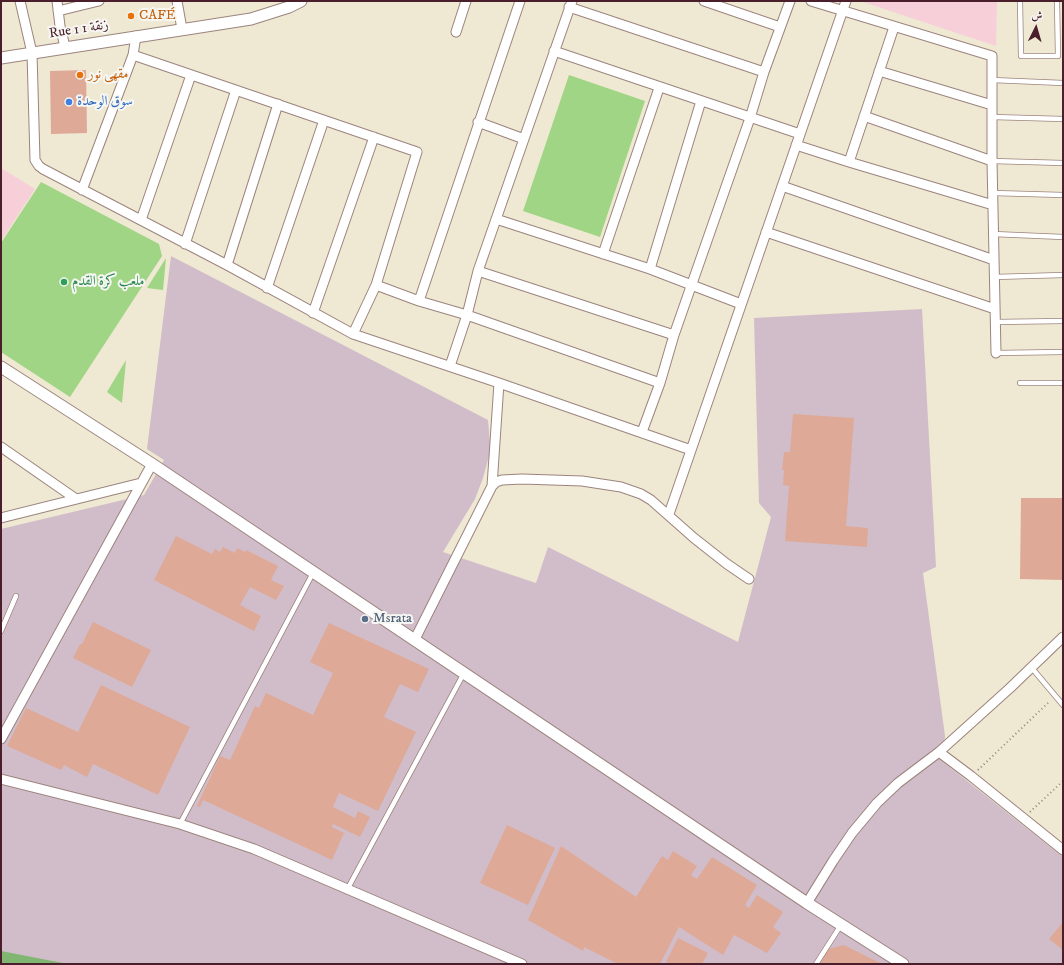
<!DOCTYPE html>
<meta charset="utf-8">
<style>
body{margin:0}
#map{position:relative;width:1064px;height:965px;overflow:hidden;background:#efe8d2;font-family:"IM FELL DW Pica",Amiri,serif}
canvas{display:block}
.frame{position:absolute;inset:0;border:2px solid #4a1f2b;pointer-events:none}
.north{position:absolute;left:1016px;top:8px;width:40px;height:40px;-webkit-text-stroke:3px #f6f6f2;paint-order:stroke;rotate:5deg;font-size:11px;font-weight:700;line-height:16px;text-align:center;color:#4a1f2b}
.north::after{content:'';display:block;margin:auto;width:14px;height:18px;background:#4a1f2b;clip-path:polygon(50% 0,100% 100%,50% 72%,0 100%)}
</style>
<div id="map">
<canvas width="1064" height="965"></canvas>
<div class="frame"></div>
<div class="north">ش</div>
</div>
<script>
const g = document.querySelector('canvas').getContext('2d');
g.lineJoin = 'round';
function fillPath(path, color) {
  g.fillStyle = color;
  g.fill(path, 'evenodd');
}
function shape(rows) {
  const path = new Path2D();
  for (const r of rows) {
    path.moveTo(r[0], r[1]);
    for (let i = 2; i < r.length; i += 2) path.lineTo(r[i], r[i + 1]);
  }
  return path;
}
function strokePath(path, color, width, dash) {
  g.strokeStyle = color;
  g.lineWidth = width;
  g.lineCap = dash ? 'butt' : 'round';
  g.setLineDash(dash || []);
  g.stroke(path);
}
function drawText(font, color, halo, rows, align = 'center') {
  g.font = font + ' "IM FELL DW Pica",Amiri,serif';
  g.lineWidth = 4;
  g.setLineDash([]);
  g.textBaseline = 'middle';
  g.strokeStyle = halo;
  g.fillStyle = color;
  for (const [text, x, y, turn = 0] of rows) {
    g.save();
    g.translate(x, y);
    g.rotate((+turn || 0) * Math.PI / 180);
    g.textAlign = isNaN(turn) ? turn : align;
    if (halo) g.strokeText(text, 0, 0);
    g.fillText(text, 0, 0);
    g.restore();
  }
}
fillPath(shape([
 [863,1,997,1,996,46,863,2],
 [1,168,35,189,1,241]
]), '#f6cfd8');
fillPath(shape([
 [171,256,488,420,490,444,489,456,483,478,475,499,443,552,536,583,548,547,738,642,771,517,759,503,754,318,922,309,936,567,923,573,945,736,942,761,1063,857,1063,964,1,964,1,529,144,495,164,460,147,449]
]), '#d1bdca');
fillPath(shape([
 [569,75,645,101,600,237,523,211],
 [41,182,159,244,162,256,70,397,1,352,1,243],
 [166,258,163,290,147,288],
 [126,360,122,403,107,392]
]), '#a0d585');
fillPath(shape([
 [1,951,68,964,1,964]
]), '#80b672');
fillPath(shape([
 [86,70,87,133,51,134,50,71],
 [793,414,854,418,846,526,868,528,867,547,785,541,789,486,783,485,784,470,782,470,784,452,790,452],
 [1021,498,1063,498,1063,580,1020,579],
 [176,536,212,554,215,549,220,552,223,547,235,553,237,548,245,552,246,550,278,566,271,580,284,586,276,600,250,587,240,605,261,616,254,631,154,580],
 [93,622,151,650,132,687,73,658,80,644,82,644],
 [329,623,429,669,418,692,400,684,384,717,416,732,378,811,339,793,333,807,355,818,358,811,370,817,360,837,333,824,332,827,344,833,332,860,203,800,200,807,197,806,220,756,230,760,255,706,259,708,266,693,313,715,333,673,310,662],
 [101,685,190,727,158,795,93,764,87,777,64,765,61,770,7,746,26,708,78,732],
 [507,825,555,848,528,905,480,883],
 [561,846,636,897,662,856,668,860,673,851,697,866,691,875,697,879,712,857,757,885,745,905,749,908,757,895,783,912,773,927,781,933,767,953,734,935,723,955,679,927,660,964,618,964,584,947,583,951,528,920],
 [1063,922,1063,950,1049,939],
 [678,938,708,953,702,964,670,964,666,962],
 [844,945,882,964,820,964,828,949]
]), '#dea997');
const service = shape([
 [1020,1,1021,56,1058,56,1057,1],
 [992,80,1063,83],
 [992,117,1063,119],
 [992,161,1063,163],
 [993,193,1063,195],
 [993,234,1063,237],
 [994,277,1063,275],
 [995,322,1063,321],
 [996,353,1063,352],
 [1020,383,1063,383],
 [1,631,16,596],
 [1031,667,1063,705],
 [180,824,313,573],
 [348,888,464,673],
 [816,964,841,925]
]);
const minor = shape([
 [20,1,32,53,35,160,39,166,43,169,227,265,353,334,499,383,691,450],
 [57,1,60,26,65,47],
 [177,1,182,29],
 [704,1,780,27],
 [811,1,992,56,992,161,996,353],
 [569,7,764,72],
 [58,11,99,1],
 [456,32,466,1],
 [554,51,800,134],
 [133,55,417,152,376,285,353,334],
 [879,71,992,105],
 [864,116,992,161],
 [478,122,524,139],
 [796,145,849,162,993,205],
 [849,162,894,27],
 [782,186,994,260],
 [82,190,133,55,136,36],
 [496,219,650,269,741,304],
 [141,220,191,75],
 [766,232,995,309],
 [185,244,236,90],
 [603,254,659,88],
 [227,265,278,104],
 [650,269,701,101],
 [478,271,674,335],
 [376,285,419,301,467,315,660,383],
 [267,288,324,120],
 [419,301,520,1],
 [313,313,374,137],
 [450,366,467,315,478,271,572,1],
 [642,432,660,383,674,335,750,118,764,72,790,1],
 [1,447,76,499],
 [492,486,499,383],
 [669,514,846,1],
 [1,518,141,483],
 [415,639,492,486,496,482,502,480,522,479,582,481,621,487,641,494,651,500,694,538,727,564,749,579],
 [1,739,152,464],
 [939,752,971,776,1063,850],
 [1,779,180,824,254,849,522,964],
 [807,903,833,861,852,833,877,803,898,783,939,752,1010,688,1063,637]
]);
const tertiary = shape([
 [1,58,251,19,289,7,301,1],
 [1,367,152,464,807,903,903,964]
]);
strokePath(service, '#9c847e', 6);
strokePath(minor, '#9c847e', 11);
strokePath(tertiary, '#9c847e', 13);
strokePath(shape([
 [978,770,1050,701],
 [1030,812,1063,781]
]), '#9c847e', 2, [1, 3]);
strokePath(service, '#fff', 4.5);
strokePath(minor, '#fff', 9);
strokePath(tertiary, '#fff', 11);
for (const [x, y, r, color] of [
 [131,16,4,"#e8710a"],
 [80,75,4,"#e8710a"],
 [69,102,4,"#3f7fe0"],
 [64,282,4,"#2e9e5b"],
 [365,619,4,"#5c6f8a"]
]) {
  const dot = new Path2D();
  dot.arc(x, y, r, 0, 2 * Math.PI);
  g.fillStyle = color;
  g.fill(dot);
  strokePath(dot, '#f6f6f2', 1.5);
}
drawText('14px', '#c56008', '#f6f6f2', [
 ["CAFÉ",139,16],
 ["مقهى نور",88,75]
], 'left');
drawText('14px', '#4a1f2b', '#f6f6f2', [
 ["Rue 1 زنقة 1",79,30,-9]
]);
drawText('14px', '#366cbe', '#f6f6f2', [
 ["سوق الوحدة",77,102]
], 'left');
drawText('14px', '#27864d', '#f6f6f2', [
 ["ملعب كرة القدم",72,282]
], 'left');
drawText('14px', '#4e5e75', '#f6f6f2', [
 ["Msrata",373,619]
], 'left');
</script>
